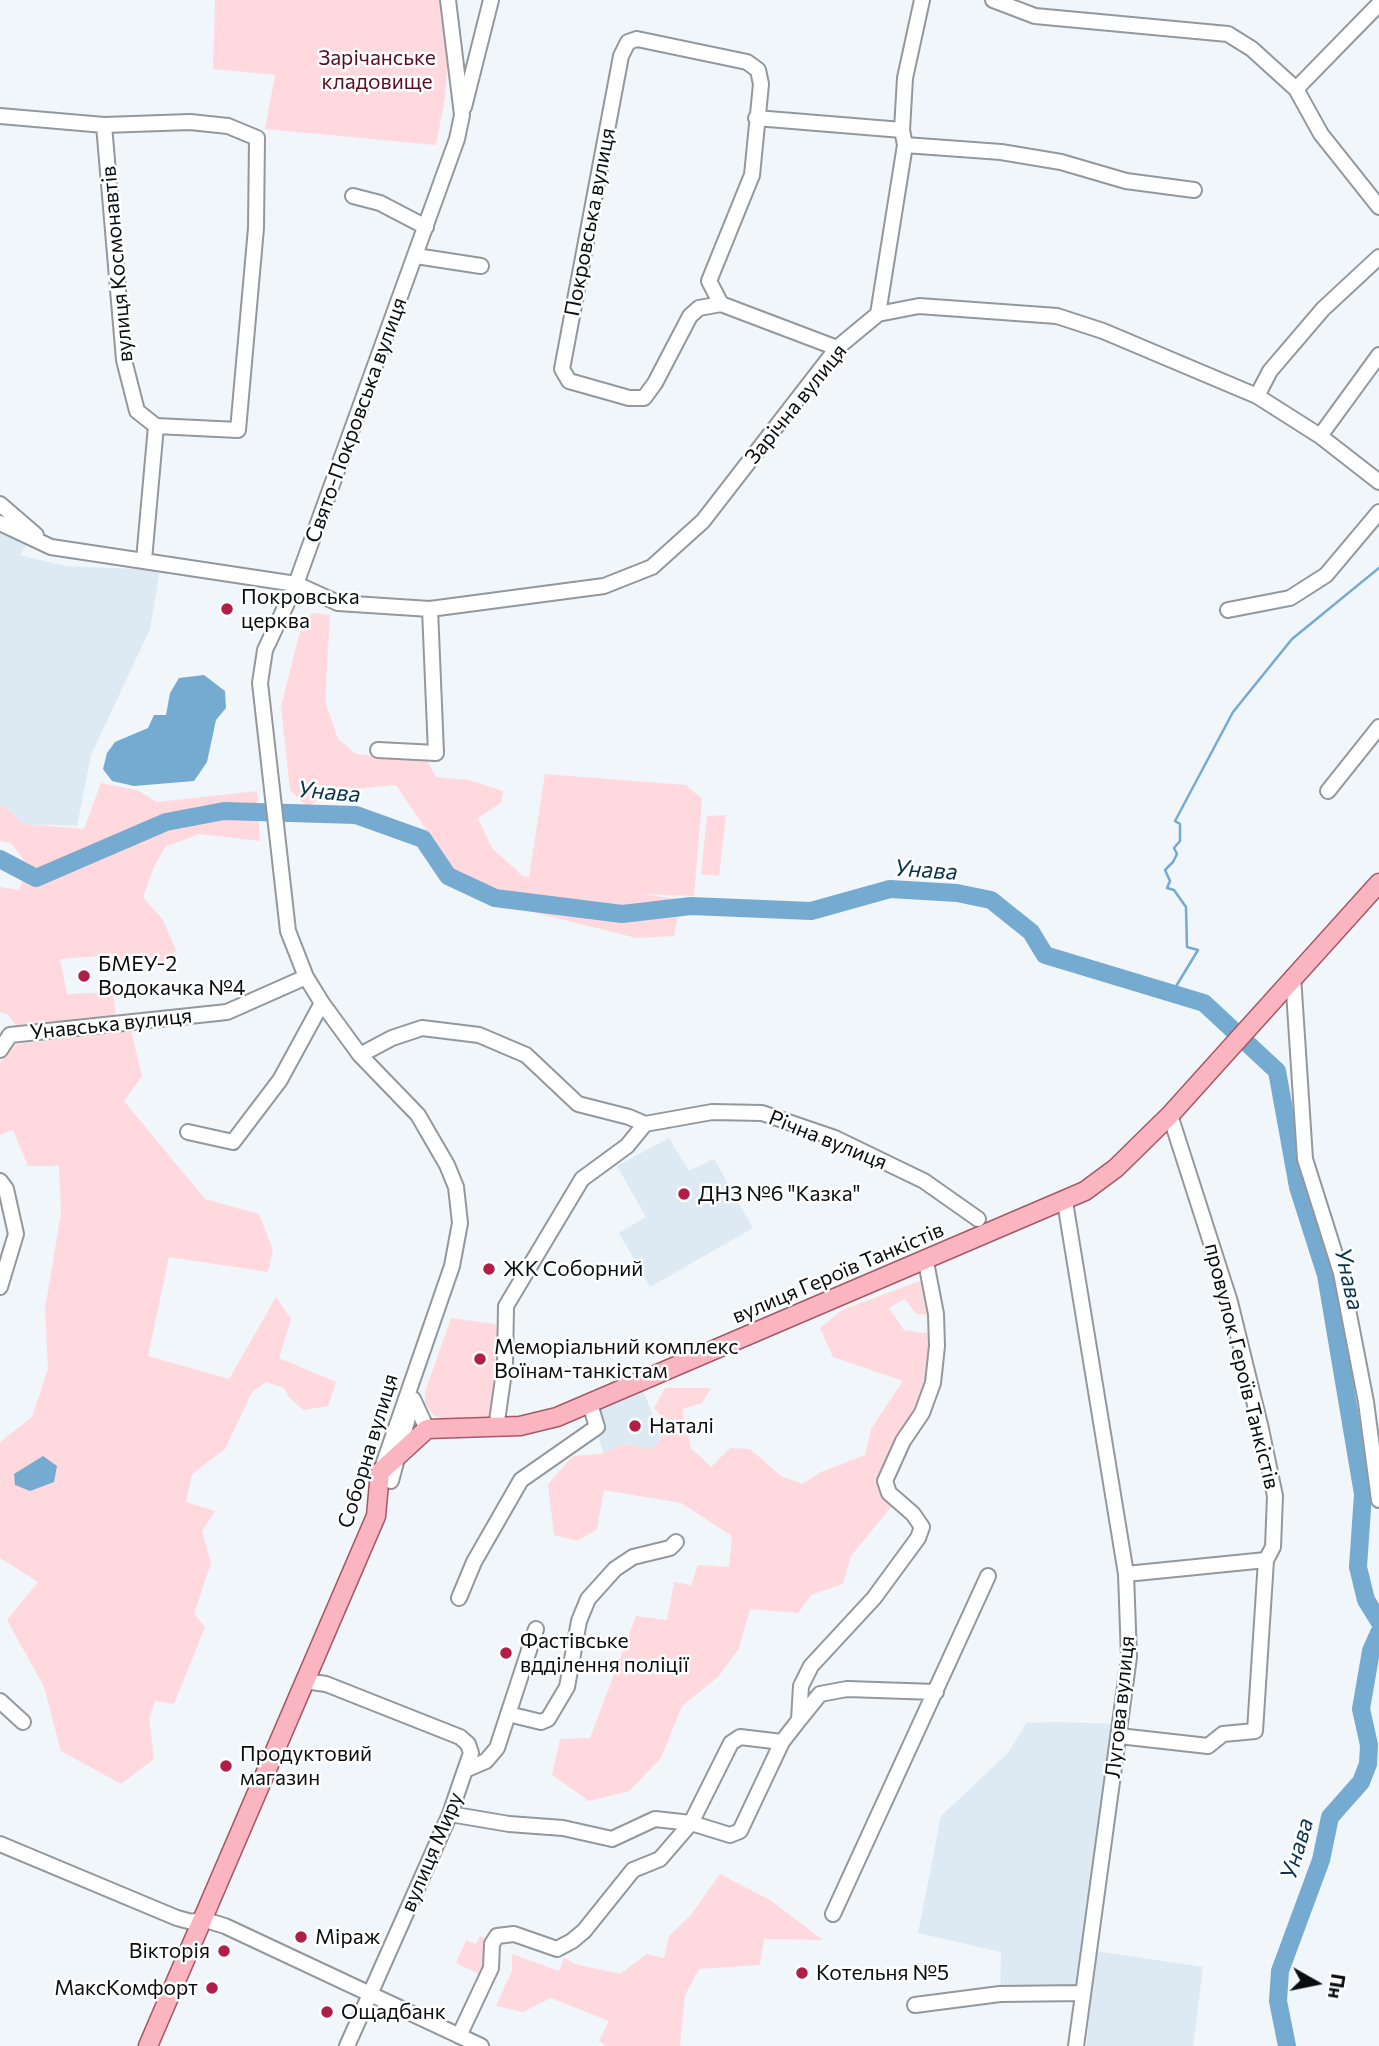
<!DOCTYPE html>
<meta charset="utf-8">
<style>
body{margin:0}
#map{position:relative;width:1379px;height:2046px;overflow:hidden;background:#f0f6fa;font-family:Commissioner,sans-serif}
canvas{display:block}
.north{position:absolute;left:1281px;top:1948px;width:70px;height:70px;-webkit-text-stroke:5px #fff;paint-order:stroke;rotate:99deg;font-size:19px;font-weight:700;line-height:28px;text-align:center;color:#0b0d0e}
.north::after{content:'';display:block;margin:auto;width:24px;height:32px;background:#0b0d0e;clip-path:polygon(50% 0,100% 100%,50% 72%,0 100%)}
</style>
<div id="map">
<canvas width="1379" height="2046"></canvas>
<div class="north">Пн</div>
</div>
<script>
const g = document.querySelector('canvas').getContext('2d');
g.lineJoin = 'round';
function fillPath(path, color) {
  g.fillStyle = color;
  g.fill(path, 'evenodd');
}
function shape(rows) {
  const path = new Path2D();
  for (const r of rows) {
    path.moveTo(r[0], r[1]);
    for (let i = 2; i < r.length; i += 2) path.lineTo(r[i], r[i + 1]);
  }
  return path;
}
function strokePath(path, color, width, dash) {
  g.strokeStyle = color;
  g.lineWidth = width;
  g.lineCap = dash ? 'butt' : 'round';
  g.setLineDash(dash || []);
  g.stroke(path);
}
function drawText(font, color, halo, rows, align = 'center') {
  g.font = font + ' Commissioner,sans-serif';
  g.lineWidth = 5;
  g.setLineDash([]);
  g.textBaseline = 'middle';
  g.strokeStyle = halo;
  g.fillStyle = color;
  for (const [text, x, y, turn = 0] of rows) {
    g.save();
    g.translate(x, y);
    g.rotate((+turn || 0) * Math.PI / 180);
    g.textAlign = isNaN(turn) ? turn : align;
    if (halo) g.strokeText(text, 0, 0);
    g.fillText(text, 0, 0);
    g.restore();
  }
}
fillPath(shape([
 [0,533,27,544,20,555,65,566,160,570,150,629,91,755,77,826,23,824,6,807,0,805],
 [669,1138,689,1171,714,1159,753,1228,650,1287,619,1233,646,1217,617,1166],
 [642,1388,666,1447,607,1463,589,1409],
 [1057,1722,1113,1724,1074,1993,1000,1994,1001,1952,918,1933,941,1816,1008,1753,1026,1723],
 [1096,1951,1203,1967,1193,2046,1086,2046]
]), '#deeaf3');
fillPath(shape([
 [215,0,441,0,448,53,445,98,436,145,265,129,275,75,213,69],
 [312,613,330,615,325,701,338,739,356,754,428,762,436,777,469,780,503,791,501,803,478,818,492,848,523,876,529,877,545,774,686,785,702,799,694,896,643,894,681,900,674,936,636,938,509,906,452,868,396,785,333,791,307,807,290,790,281,707,299,635],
 [101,783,137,790,157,802,257,791,260,841,199,834,165,847,154,867,143,897,163,920,176,950,167,963,148,958,118,964,100,956,60,959,67,994,113,992,116,1017,16,1025,7,1014,0,1012,0,887,19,890,28,866,11,843,0,841,0,805,6,807,24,824,84,829],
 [726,815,719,876,701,874,707,816],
 [131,1030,142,1076,124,1101,205,1199,259,1214,273,1250,268,1272,169,1257,148,1356,229,1379,276,1297,291,1319,279,1358,336,1382,328,1406,303,1410,289,1397,284,1388,266,1382,252,1392,225,1449,192,1474,186,1502,215,1511,202,1531,211,1563,194,1614,205,1627,174,1704,155,1701,149,1718,154,1759,121,1784,61,1751,44,1687,7,1620,38,1582,0,1558,0,1442,32,1417,48,1369,45,1309,61,1213,59,1166,28,1166,13,1130,0,1135,0,1063,12,1045],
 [925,1279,931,1315,916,1314,905,1299,889,1308,904,1330,931,1334,930,1373,915,1410,877,1476,891,1507,851,1556,843,1584,811,1595,798,1613,750,1609,739,1648,718,1677,682,1706,661,1758,629,1791,589,1801,552,1775,560,1739,590,1738,636,1616,667,1620,674,1582,691,1585,698,1565,729,1567,732,1536,681,1503,604,1490,597,1529,578,1541,554,1535,548,1484,573,1456,601,1454,624,1444,653,1449,669,1426,654,1408,665,1388,711,1388,702,1403,682,1409,691,1448,711,1467,730,1448,750,1449,781,1476,802,1484,821,1472,865,1455,871,1429,903,1381,833,1357,820,1328,842,1310],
 [451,1318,495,1324,502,1347,494,1418,446,1419,434,1416,425,1403,425,1392],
 [720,1874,770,1900,823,1940,764,1939,760,1965,699,1969,685,1995,680,2046,606,2046,599,2041,609,2021,551,1998,523,2012,496,2006,512,1971,512,1954,559,1971,564,1958,575,1964,620,1974,647,1954,664,1958,669,1936,691,1915],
 [480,1936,487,1939,484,1965,479,1974,456,1963,466,1940,476,1944]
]), '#ffd9dd');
fillPath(shape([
 [204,675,225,691,226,708,216,720,207,762,194,781,134,786,112,781,103,769,107,753,115,742,148,728,154,715,166,715,170,693,179,678],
 [43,1456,57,1466,54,1482,30,1491,15,1485,14,1474]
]), '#75aad1');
strokePath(shape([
 [1172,993,1198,950,1187,947,1186,907,1174,890,1167,888,1170,881,1165,870,1173,862,1177,854,1174,848,1180,841,1180,824,1175,821,1233,712,1292,639,1379,568]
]), '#75aad1', 2.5);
strokePath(shape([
 [0,859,36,878,166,822,224,811,356,815,423,839,448,876,495,898,622,914,691,906,811,911,890,889,957,893,991,900,1031,932,1045,955,1204,1003,1277,1071,1298,1187,1326,1275,1363,1494,1358,1567,1366,1600,1379,1621],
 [1287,2046,1278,2001,1280,1971,1321,1860,1330,1817,1361,1782,1368,1764,1369,1745,1361,1709,1371,1651,1379,1633]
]), '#75aad1', 18);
const minor = shape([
 [993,0,1035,16,1228,34,1252,49,1296,89],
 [1379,4,1296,89,1321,134,1379,207],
 [637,39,747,62,758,70,761,84,752,175,709,281,721,304,699,308,690,316,655,383,644,398,629,398,569,381,562,369,621,56,628,42,637,39],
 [464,107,491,0],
 [0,116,104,125,190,122,228,126,257,138,256,228,238,430,156,426],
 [756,118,902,130],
 [104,125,124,360,137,411,156,426,144,560],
 [905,145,1001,152,1061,162,1126,181,1194,190],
 [353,196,380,203,426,227],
 [416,256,481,266],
 [721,304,837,348],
 [878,314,905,145,902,130,905,78,922,0],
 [1257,396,1270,371,1323,309,1379,257],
 [1320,436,1379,355],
 [0,504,36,535],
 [0,523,51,547,296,584,338,603,430,609,604,586,652,567,703,521,837,348,878,314,919,306,1057,316,1103,331,1257,396,1320,436,1379,482],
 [1228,610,1290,598,1326,575,1379,512],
 [378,750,436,753,430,609],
 [1328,791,1379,727],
 [1293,976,1305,1159,1341,1273,1366,1402,1379,1500],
 [0,1050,10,1035,227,1012,306,977],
 [360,1055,392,1038,422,1028,479,1035,526,1055,578,1104,629,1117,645,1124,712,1112,762,1113,835,1138,924,1181,978,1219],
 [188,1132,233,1142,280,1080,322,1003],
 [0,1181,6,1189,16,1234,0,1287],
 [1065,1202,1126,1574,1129,1657,1076,2046],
 [413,1399,427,1429],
 [496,1428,505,1365,506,1306,582,1179,627,1146,645,1124],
 [381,1471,452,1266,460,1223,456,1187,447,1165,418,1115,360,1055,322,1003,306,977,288,931,260,683,265,650,296,584,457,139,462,115,448,0],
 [391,1481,410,1410],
 [1126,1574,1266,1560],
 [459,1598,474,1562,521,1480,597,1427,590,1404],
 [305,1681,326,1684,460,1737,468,1744,471,1753,465,1770],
 [0,1701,23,1722],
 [508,1714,541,1722,548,1719,567,1687,579,1621,588,1599,615,1569,633,1557,670,1548,676,1542],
 [799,1720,820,1694,847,1689,936,1692],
 [1119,1736,1208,1746,1223,1734,1255,1731,1266,1560,1273,1547,1275,1496,1261,1429,1230,1302,1170,1115],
 [450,1814,509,1824,563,1828,612,1839,655,1819,691,1823,730,1835,740,1831,782,1742,799,1720,801,1686,811,1666,874,1598,918,1538,922,1527,913,1514,889,1493,885,1481,903,1441,922,1413,933,1383,937,1346,936,1314,926,1262],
 [0,1844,177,1918,192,1922,202,1919,225,1926,481,2046],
 [833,1914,988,1576],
 [915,2005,1000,1994,1083,1993],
 [459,2036,491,1968,492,1944,497,1936,514,1934,557,1949,572,1941,584,1931,633,1870,660,1859,691,1823,731,1743,740,1737,782,1742],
 [347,2046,450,1814,465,1770,486,1761,497,1748,536,1629]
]);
const major = shape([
 [148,2046,376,1516,380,1472,427,1429,520,1426,557,1417,1085,1191,1116,1168,1170,1115,1379,883]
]);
strokePath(minor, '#93989c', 18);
strokePath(major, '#a45a66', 21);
strokePath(minor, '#fff', 14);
strokePath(major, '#fab5c0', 18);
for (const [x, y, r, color] of [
 [227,609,7,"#b11f48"],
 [84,976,7,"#b11f48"],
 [684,1194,7,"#b11f48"],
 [489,1269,7,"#b11f48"],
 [480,1359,7,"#b11f48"],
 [635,1426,7,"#b11f48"],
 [506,1653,7,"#b11f48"],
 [226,1766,7,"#b11f48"],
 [301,1937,7,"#b11f48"],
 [224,1951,7,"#b11f48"],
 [802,1973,7,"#b11f48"],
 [212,1988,7,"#b11f48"],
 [327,2012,7,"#b11f48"]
]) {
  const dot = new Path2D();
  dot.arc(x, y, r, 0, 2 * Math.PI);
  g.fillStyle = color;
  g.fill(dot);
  strokePath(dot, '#fff', 2.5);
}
drawText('21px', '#5a0c22', '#fff', [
 ["Зарічанське",377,58],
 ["кладовище",377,82]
]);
drawText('21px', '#0b0d0e', '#fff', [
 ["Покровська вулиця",590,222,-79],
 ["вулиця Космонавтів",117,264,-95],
 ["Зарічна вулиця",796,404,-51],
 ["Свято-Покровська вулиця",356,420,-70],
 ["Унавська вулиця",111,1024,-6],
 ["Річна вулиця",828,1140,22],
 ["вулиця Героїв Танкістів",838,1273,-23],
 ["провулок Героїв Танкістів",1242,1366,76],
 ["Соборна вулиця",368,1451,-73],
 ["Лугова вулиця",1120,1707,-84],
 ["вулиця Миру",432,1852,-67]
]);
drawText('21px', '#0b0d0e', '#fff', [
 ["Покровська",241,597],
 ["церква",241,621],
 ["БМЕУ-2",98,964],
 ["Водокачка №4",98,988],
 ["ДНЗ №6 \"Казка\"",698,1194],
 ["ЖК Соборний",503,1269],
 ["Меморіальний комплекс",494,1347],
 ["Воїнам-танкістам",494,1371],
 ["Наталі",649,1426],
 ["Фастівське",520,1641],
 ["вдділення поліції",520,1665],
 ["Продуктовий",240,1754],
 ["магазин",240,1778],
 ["Міраж",315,1937],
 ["Вікторія",210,1951,"right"],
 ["Котельня №5",816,1973],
 ["МаксКомфорт",198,1988,"right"],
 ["Ощадбанк",341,2012]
], 'left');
drawText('italic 23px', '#07334d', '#fff', [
 ["Унава",329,792,5],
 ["Унава",926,870,4],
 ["Унава",1349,1279,77],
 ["Унава",1297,1849,-73]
]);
</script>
